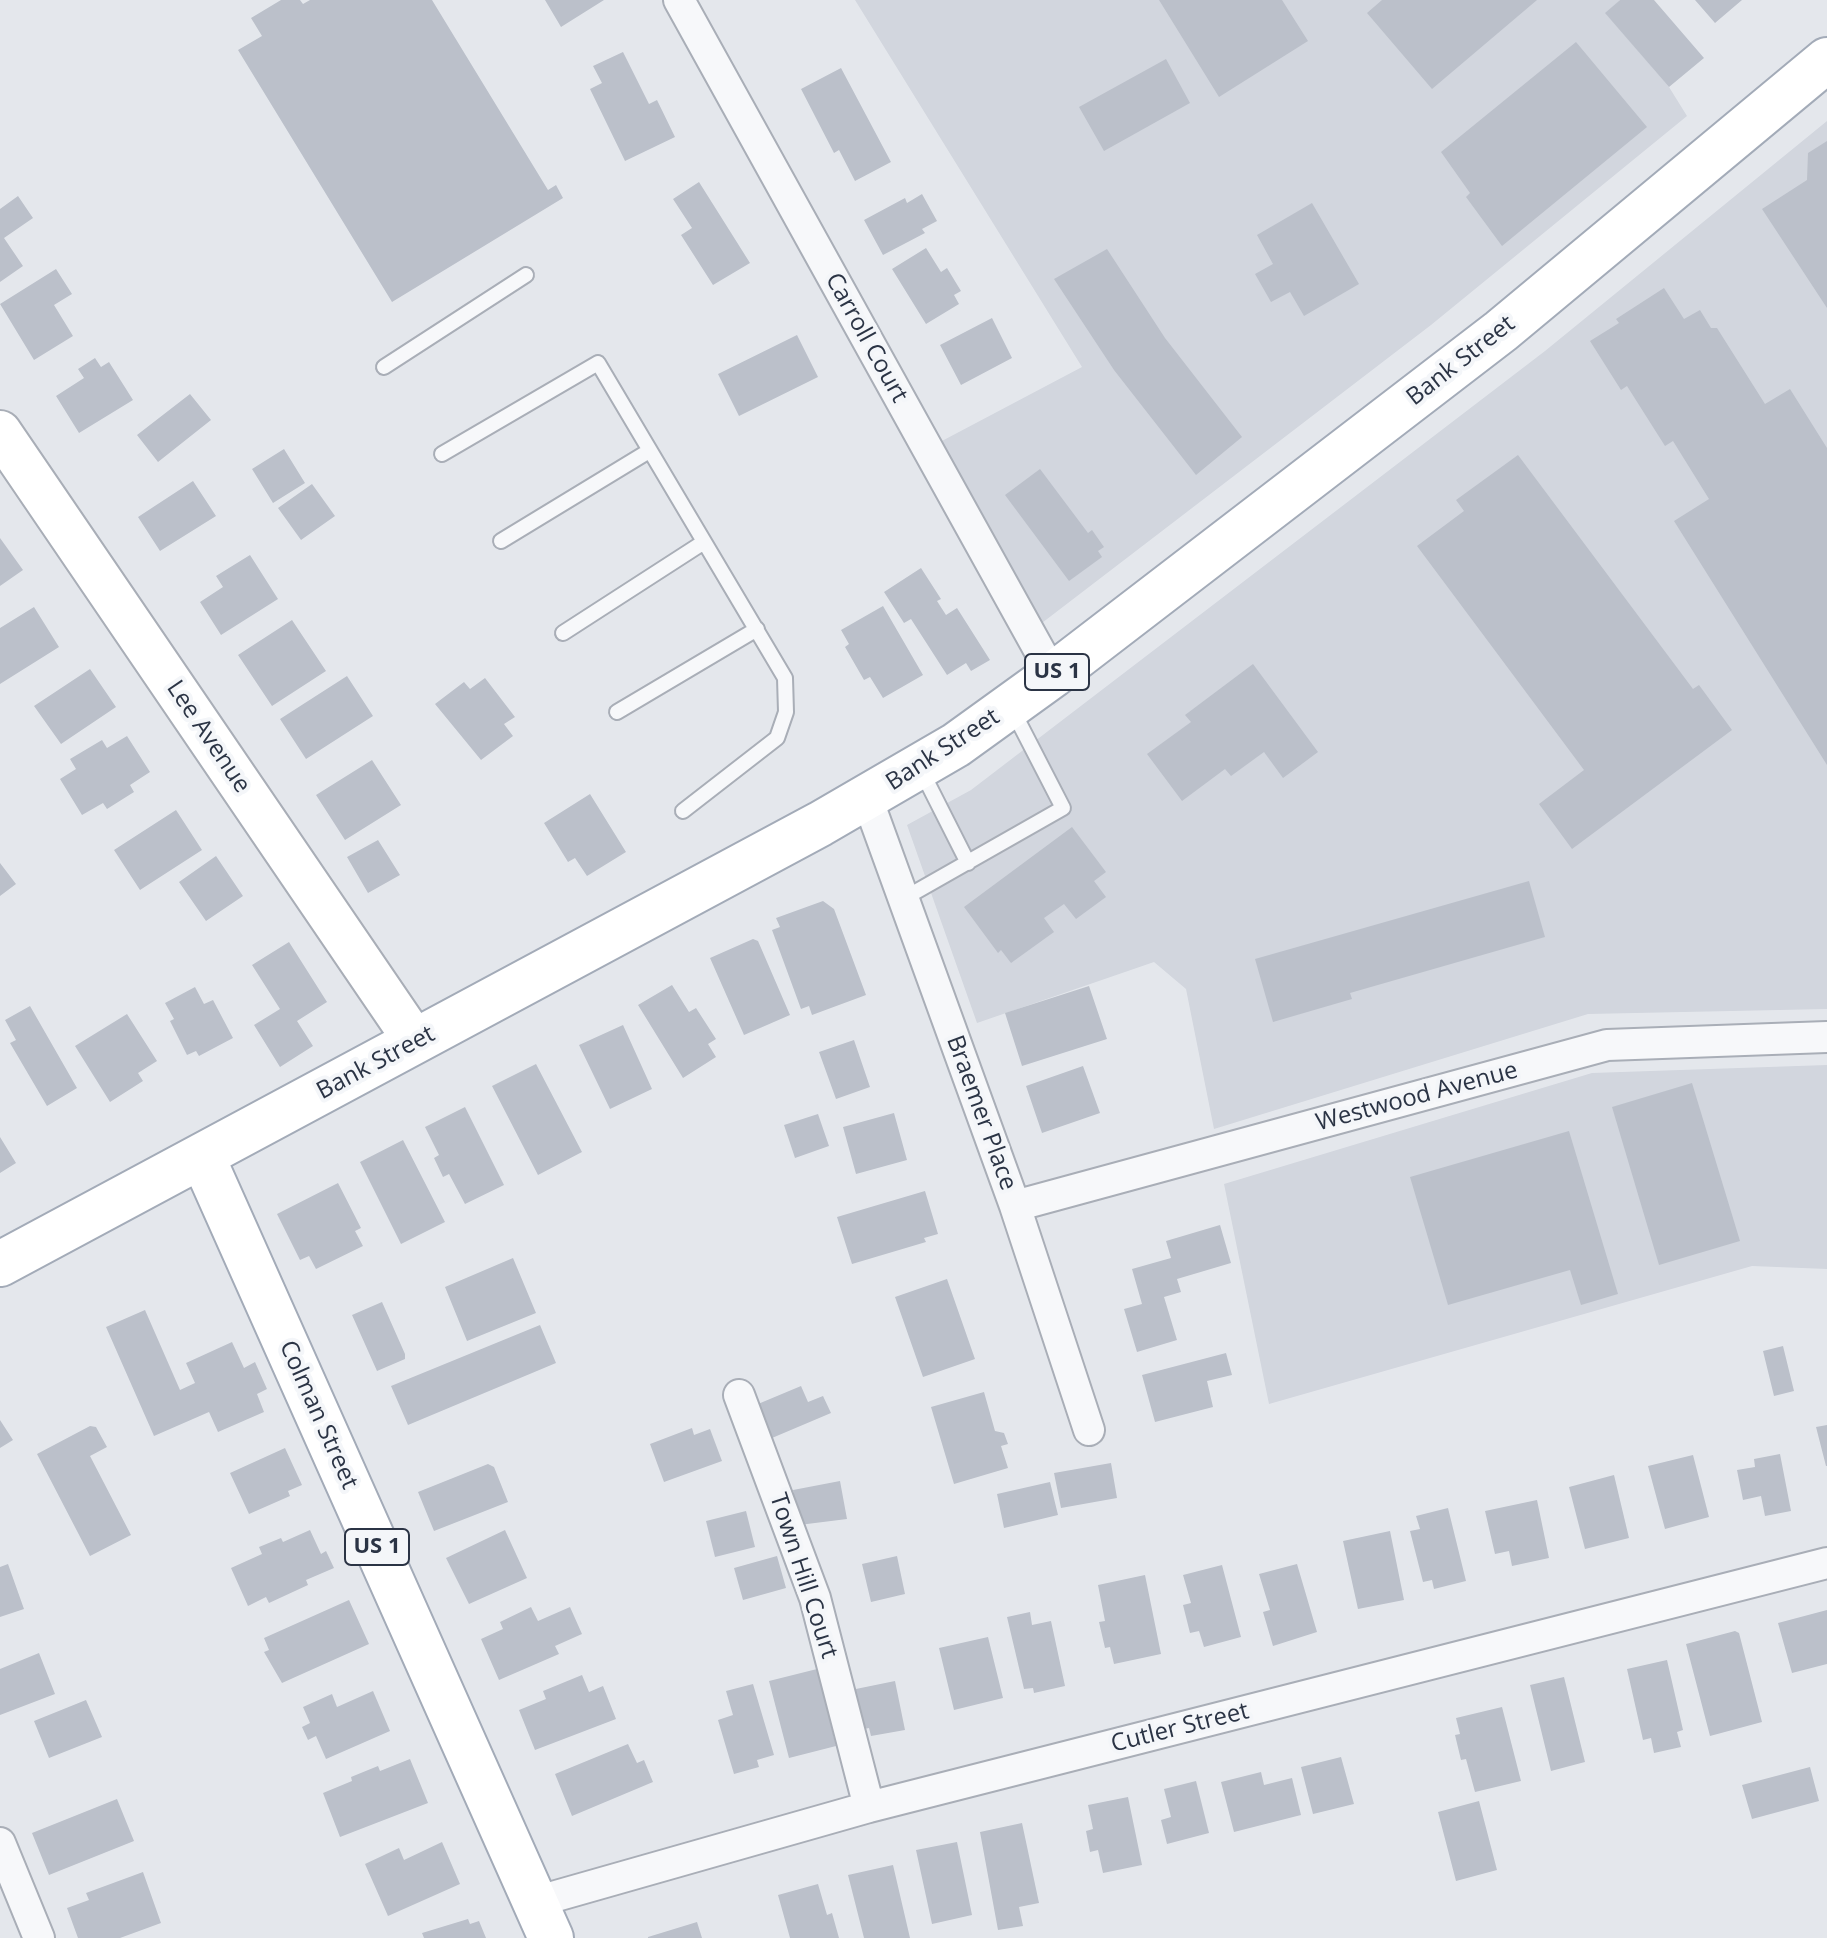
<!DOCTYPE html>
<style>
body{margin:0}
canvas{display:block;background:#e4e7ec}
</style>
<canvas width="1827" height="1938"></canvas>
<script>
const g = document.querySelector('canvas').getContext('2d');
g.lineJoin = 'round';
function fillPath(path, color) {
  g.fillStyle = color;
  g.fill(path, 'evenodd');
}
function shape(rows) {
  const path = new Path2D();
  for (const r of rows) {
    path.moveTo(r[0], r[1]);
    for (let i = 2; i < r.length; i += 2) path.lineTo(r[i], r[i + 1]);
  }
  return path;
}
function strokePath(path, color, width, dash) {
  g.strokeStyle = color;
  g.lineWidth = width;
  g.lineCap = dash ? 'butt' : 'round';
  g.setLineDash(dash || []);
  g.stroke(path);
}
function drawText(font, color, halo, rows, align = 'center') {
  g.font = font + ' "Open Sans",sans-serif';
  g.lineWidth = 8;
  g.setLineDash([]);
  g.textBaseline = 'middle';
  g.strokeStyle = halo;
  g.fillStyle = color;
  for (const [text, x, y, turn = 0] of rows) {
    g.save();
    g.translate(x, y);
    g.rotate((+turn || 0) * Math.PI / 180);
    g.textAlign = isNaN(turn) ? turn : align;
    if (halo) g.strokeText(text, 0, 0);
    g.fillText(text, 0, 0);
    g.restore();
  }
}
fillPath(shape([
 [855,0,1620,0,1606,13,1669,87,1687,116,1431,325,1038,626,940,442,1082,367],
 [1827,121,1827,1009,1588,1014,1214,1129,1186,989,1154,962,977,1023,907,825,971,790,1545,351],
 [1827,1065,1827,1269,1752,1266,1269,1404,1224,1184,1592,1073]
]), '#d2d6de');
fillPath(shape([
 [281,0,300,0,303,4,310,0,432,0,548,190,556,185,563,198,392,302,238,50,262,36,251,18],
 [545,0,604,0,561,27],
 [1159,0,1282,0,1308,41,1219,97],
 [1382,0,1537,0,1432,89,1367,13],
 [1620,0,1654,0,1704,58,1669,87,1605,13],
 [1695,0,1742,0,1715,23],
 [1576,42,1647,127,1502,246,1466,197,1470,193,1441,152],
 [623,52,649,104,657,100,675,137,625,161,590,89,602,83,593,66],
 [1166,59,1190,103,1104,151,1079,107],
 [841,68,891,162,855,181,839,150,834,153,801,89],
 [1827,141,1827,308,1762,209,1807,180,1808,153],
 [699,182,750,263,713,285,681,235,692,228,673,199],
 [922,194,937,221,922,229,925,233,883,255,864,220,905,198,907,203],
 [18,196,33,218,4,238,23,266,0,282,0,209],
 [1312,203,1359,284,1304,316,1290,292,1271,302,1255,274,1273,264,1257,235],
 [926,248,941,272,947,268,961,291,954,295,959,304,926,324,892,269],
 [1107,249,1165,338,1242,437,1196,475,1114,370,1054,279],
 [56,269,72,294,54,305,73,336,34,360,0,304],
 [1664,288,1684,319,1700,310,1711,328,1717,328,1765,404,1790,389,1827,448,1827,765,1674,521,1709,499,1673,441,1665,446,1627,386,1621,390,1590,341,1619,323,1616,319],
 [992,318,1012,358,961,385,940,345],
 [797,335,818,377,739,416,718,374],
 [95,358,101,367,109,362,133,400,79,433,56,396,84,378,78,369],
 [190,394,211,420,158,462,137,435],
 [284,449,305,483,273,503,252,469],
 [1518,455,1693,689,1699,685,1732,730,1572,849,1539,804,1584,770,1417,546,1464,511,1456,500],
 [1040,469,1088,533,1092,530,1104,547,1098,551,1102,557,1069,581,1005,495],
 [193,481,216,516,160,551,138,517],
 [312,484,335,516,301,540,278,508],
 [0,538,23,570,0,586],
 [250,555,278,599,221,635,200,602,223,587,216,576],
 [921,568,941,599,937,601,946,615,957,608,990,660,971,671,966,663,947,675,911,619,904,623,884,592],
 [883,606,923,675,883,698,870,677,864,680,845,647,849,644,841,630],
 [34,607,59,647,0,684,0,628],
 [292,620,326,671,272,706,238,655],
 [1253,664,1318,752,1283,778,1264,752,1231,776,1225,769,1182,801,1147,754,1191,722,1185,715],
 [90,669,116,707,61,744,34,706],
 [347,676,373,716,306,759,280,719],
 [485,678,515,717,504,724,513,736,481,760,435,704,464,682,470,689],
 [127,736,150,772,130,785,134,792,107,809,103,803,82,815,60,779,76,769,70,759,102,740,107,748],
 [372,760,401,805,345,840,316,795],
 [590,794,626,852,587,876,575,858,568,862,544,823],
 [176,810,202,850,140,890,114,850],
 [1072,827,1106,872,1094,881,1106,897,1076,919,1064,904,1044,918,1054,932,1011,963,1001,950,998,953,964,907],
 [378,840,400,875,368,893,347,857],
 [216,856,243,896,206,921,179,882],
 [0,863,16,884,0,896],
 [1529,881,1545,937,1350,993,1352,999,1273,1022,1255,959],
 [823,901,834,909,866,995,812,1015,809,1006,801,1009,772,930,780,927,776,918],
 [753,939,758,941,790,1015,744,1035,710,958],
 [289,942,327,1002,297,1021,313,1046,280,1067,254,1025,280,1009,252,965],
 [672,985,689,1012,696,1008,716,1039,708,1044,716,1057,683,1078,638,1005],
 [1089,986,1107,1039,1022,1066,1005,1013],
 [195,987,204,1004,213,1000,233,1038,199,1056,196,1051,187,1055,170,1021,174,1019,165,1003],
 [30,1006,77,1088,47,1106,10,1043,16,1040,5,1020],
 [127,1014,157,1061,138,1073,143,1081,110,1102,75,1046],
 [623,1025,652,1089,610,1109,579,1045],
 [854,1040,870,1087,836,1099,819,1052],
 [536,1064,582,1152,538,1175,492,1086],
 [1083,1066,1100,1113,1042,1133,1026,1086],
 [1692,1083,1740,1241,1659,1265,1612,1107],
 [465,1107,504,1185,465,1204,449,1174,443,1177,434,1158,439,1155,425,1127],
 [894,1113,907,1160,856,1174,843,1127],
 [818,1114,829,1146,795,1158,784,1125],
 [1569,1131,1618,1294,1581,1305,1570,1270,1448,1305,1410,1177],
 [0,1137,16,1163,0,1173],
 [403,1140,445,1222,401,1244,360,1162],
 [338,1183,361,1228,355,1231,363,1246,316,1269,309,1256,300,1260,277,1214],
 [925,1191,938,1234,924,1238,926,1242,852,1264,837,1217],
 [1220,1225,1231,1263,1177,1279,1181,1292,1164,1297,1177,1340,1137,1352,1124,1309,1142,1304,1132,1269,1171,1258,1166,1241],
 [513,1258,536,1313,467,1341,445,1287],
 [947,1279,975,1359,923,1377,895,1297],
 [382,1302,405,1354,405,1359,377,1371,352,1315],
 [145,1310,180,1390,195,1383,186,1363,232,1342,244,1368,255,1362,267,1389,257,1394,264,1412,218,1432,209,1412,154,1436,106,1327],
 [540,1325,556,1363,408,1425,391,1386],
 [1783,1346,1794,1391,1774,1396,1763,1351],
 [1226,1353,1232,1375,1207,1381,1213,1407,1155,1422,1142,1375],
 [801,1386,808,1402,823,1396,831,1413,772,1438,758,1404],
 [984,1392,995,1431,1004,1433,1008,1444,1001,1446,1008,1468,954,1484,931,1407],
 [0,1420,13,1440,0,1448],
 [1827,1425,1827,1466,1826,1466,1816,1427],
 [90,1426,96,1427,107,1447,90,1456,131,1535,90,1556,37,1454],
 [692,1428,694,1435,710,1429,722,1461,664,1482,650,1444],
 [285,1448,302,1485,288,1491,290,1496,249,1514,230,1473],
 [1780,1454,1791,1511,1765,1516,1761,1496,1743,1500,1737,1470,1755,1467,1754,1459],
 [1693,1455,1709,1517,1665,1529,1648,1466],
 [1111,1463,1117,1498,1061,1508,1054,1473],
 [488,1464,494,1467,508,1502,434,1531,418,1492],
 [1614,1475,1629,1538,1585,1549,1569,1487],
 [840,1481,847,1519,799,1525,793,1490],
 [1050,1482,1058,1515,1004,1528,997,1494],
 [1537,1500,1549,1558,1512,1566,1509,1551,1495,1554,1485,1511],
 [1448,1508,1466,1581,1434,1589,1432,1580,1423,1582,1410,1531,1420,1529,1416,1516],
 [746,1511,755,1547,715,1557,706,1521],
 [310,1530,321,1554,326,1551,334,1568,306,1580,308,1585,269,1603,266,1597,248,1606,231,1568,262,1554,259,1547,281,1538,283,1542],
 [505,1530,527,1578,469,1604,446,1558],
 [1390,1531,1404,1600,1358,1609,1343,1541],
 [777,1556,786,1588,743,1600,734,1568],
 [897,1556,905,1594,871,1602,862,1564],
 [8,1564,24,1609,0,1617,0,1567],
 [1297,1564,1317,1632,1273,1646,1263,1612,1270,1610,1259,1574],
 [1222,1565,1241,1637,1204,1647,1199,1631,1190,1633,1183,1605,1191,1603,1183,1575],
 [1145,1575,1161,1654,1114,1664,1110,1647,1105,1648,1099,1622,1105,1621,1098,1585],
 [349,1600,369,1644,282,1683,264,1652,269,1650,264,1638],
 [531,1607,538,1621,570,1607,582,1634,555,1646,559,1654,499,1680,481,1639,503,1629,500,1622],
 [1827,1610,1827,1664,1792,1673,1778,1623],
 [1030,1612,1032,1625,1051,1621,1065,1686,1034,1693,1033,1688,1024,1689,1007,1617],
 [1735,1631,1739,1633,1762,1722,1710,1736,1686,1644],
 [988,1637,1003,1698,954,1710,939,1648],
 [39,1653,55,1694,0,1715,0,1669],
 [1667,1660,1683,1730,1677,1732,1681,1747,1654,1753,1651,1738,1643,1740,1627,1669],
 [817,1669,836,1746,789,1758,769,1681],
 [582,1675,589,1692,603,1686,616,1719,535,1750,519,1710,546,1699,543,1691],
 [1564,1677,1585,1762,1551,1771,1530,1685],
 [895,1681,905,1730,871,1736,869,1728,859,1730,851,1690],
 [753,1684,774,1755,757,1760,759,1767,734,1774,718,1720,733,1715,726,1691],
 [373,1691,390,1731,326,1759,316,1736,308,1740,302,1727,310,1723,303,1707,332,1694,337,1707],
 [86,1700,102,1737,49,1758,34,1721],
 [1502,1707,1521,1781,1475,1792,1466,1759,1461,1760,1455,1735,1460,1734,1456,1718],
 [628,1744,637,1763,644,1760,653,1782,572,1816,555,1774],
 [1341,1757,1354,1804,1313,1814,1301,1767],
 [410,1759,428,1803,340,1837,323,1793,352,1781,351,1777,378,1766,380,1771],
 [1810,1767,1819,1801,1752,1819,1742,1785],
 [1261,1772,1264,1785,1292,1778,1301,1815,1234,1832,1221,1782],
 [1196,1781,1209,1833,1167,1844,1161,1820,1171,1817,1164,1789],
 [1128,1797,1142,1865,1103,1873,1098,1850,1090,1852,1086,1831,1093,1829,1088,1805],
 [117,1799,134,1841,49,1875,32,1833],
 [1479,1801,1497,1870,1456,1881,1438,1812],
 [1022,1823,1039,1903,1019,1907,1023,1926,998,1930,980,1832],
 [442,1842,460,1884,388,1916,365,1864,399,1848,404,1860],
 [957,1842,972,1915,932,1924,916,1850],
 [893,1865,910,1938,864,1938,848,1875],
 [143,1872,161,1923,120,1938,78,1938,67,1908,89,1900,86,1893],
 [818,1884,827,1915,832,1913,839,1938,790,1938,778,1895],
 [468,1919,470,1924,479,1921,486,1938,424,1938,422,1933],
 [697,1922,702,1938,648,1938,648,1937]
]), '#bbc0ca');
const lane = shape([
 [384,367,526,275],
 [442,454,598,363,785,678,786,712,777,738,683,811],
 [501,541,649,451],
 [563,633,704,542],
 [617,712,757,629],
 [921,770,968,863],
 [903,899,1063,808,1012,709]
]);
const street = shape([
 [679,0,1053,675],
 [867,798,1015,1206,1089,1430],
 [1015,1206,1607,1045,1827,1037],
 [739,1395,815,1598,869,1807],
 [0,1843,39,1938],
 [535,1902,869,1807,1827,1563]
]);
const secondary = shape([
 [0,432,415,1041]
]);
const primary = shape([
 [202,1156,551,1938],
 [0,1264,820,824,956,745,1053,675,1501,331,1827,60]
]);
strokePath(lane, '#a9aeb7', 18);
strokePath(street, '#a9aeb7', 34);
strokePath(secondary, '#a9aeb7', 46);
strokePath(primary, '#a3abb8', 48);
strokePath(lane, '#f7f8fa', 14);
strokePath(street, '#f7f8fa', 30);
strokePath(secondary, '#fff', 42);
strokePath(primary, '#fff', 44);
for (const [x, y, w] of [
 [1057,672,64],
 [377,1547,64]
]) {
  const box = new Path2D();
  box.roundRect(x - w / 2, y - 18, w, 36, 6);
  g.fillStyle = '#f4f6f9';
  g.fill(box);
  strokePath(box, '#2b3445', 2);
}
drawText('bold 22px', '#2b3445', null, [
 ["US 1",1057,672],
 ["US 1",377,1547]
]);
drawText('24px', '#2b3445', '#f4f6f9', [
 ["Carroll Court",866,338,61],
 ["Bank Street",1461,361,-38],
 ["Lee Avenue",208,737,56],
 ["Bank Street",943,750,-33],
 ["Bank Street",376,1063,-28],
 ["Westwood Avenue",1417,1097,-15],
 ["Braemer Place",981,1113,70],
 ["Colman Street",318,1415,66],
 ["Town Hill Court",803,1576,72],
 ["Cutler Street",1180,1728,-14]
]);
</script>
